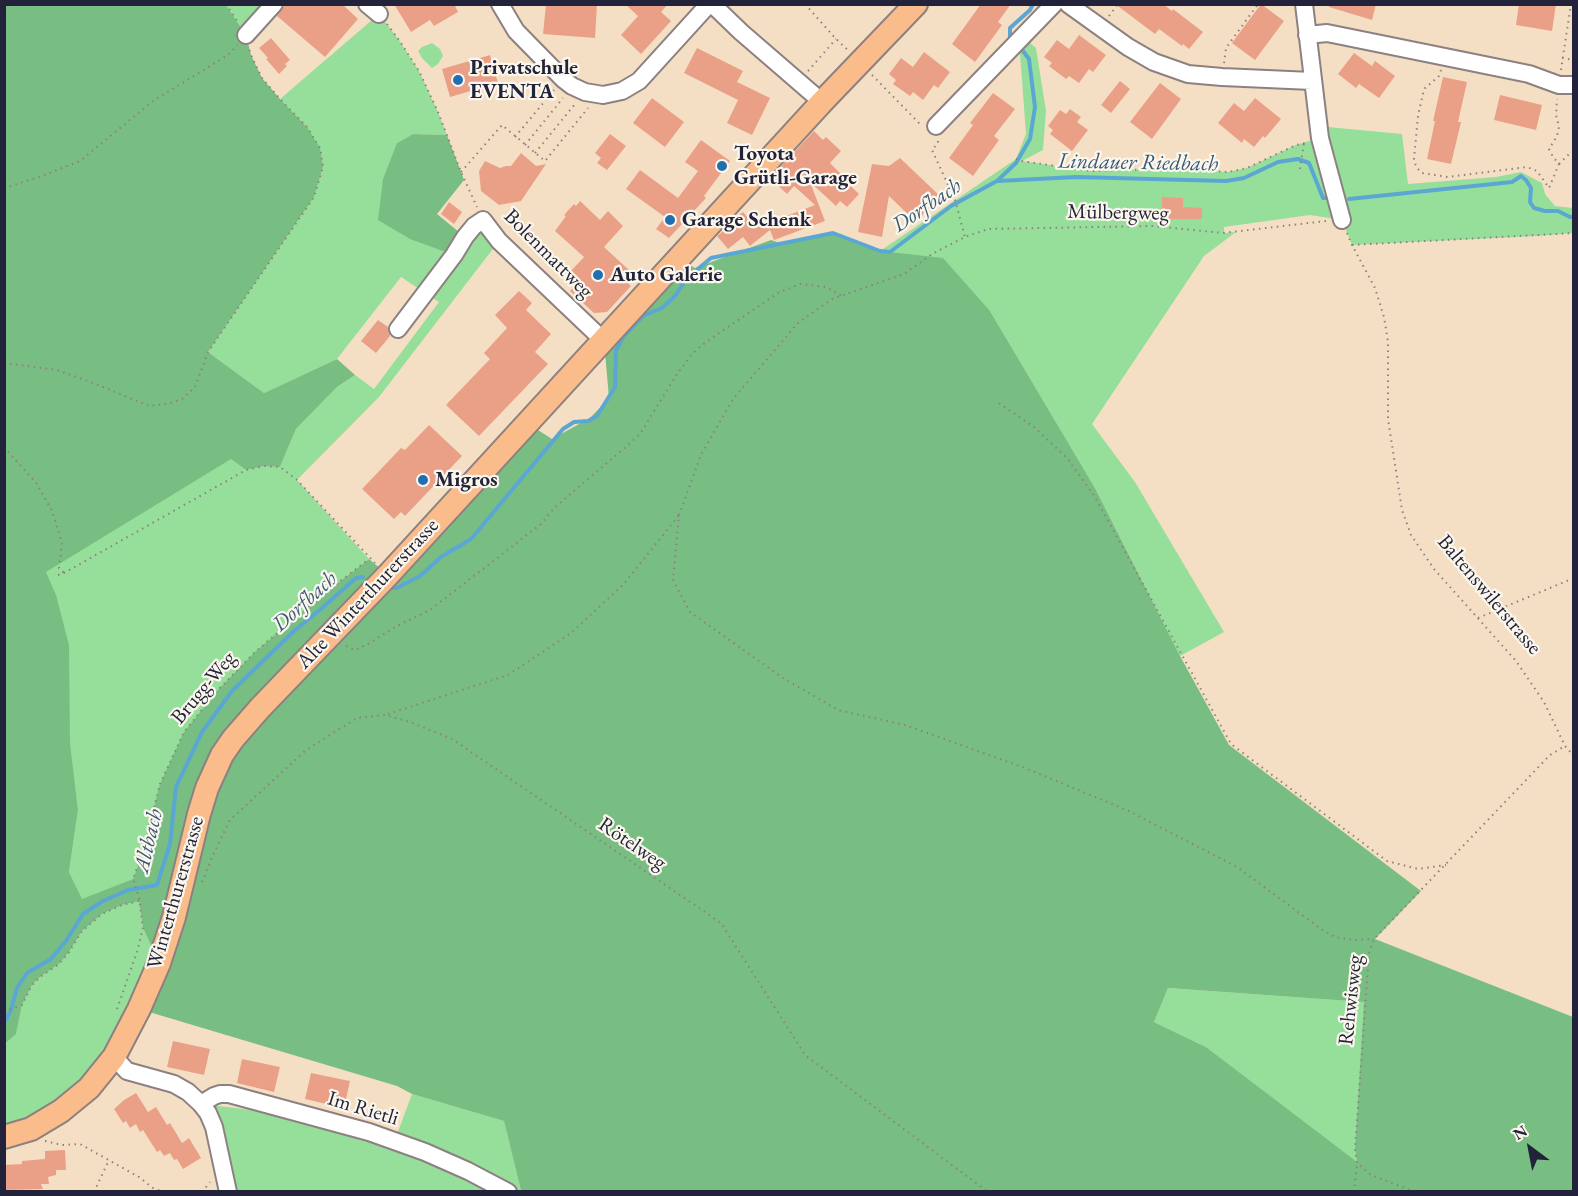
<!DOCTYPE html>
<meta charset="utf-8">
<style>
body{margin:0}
#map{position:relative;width:1578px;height:1196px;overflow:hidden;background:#f5dfc4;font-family:"EB Garamond",serif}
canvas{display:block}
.frame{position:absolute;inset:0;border:6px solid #22223b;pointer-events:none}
.north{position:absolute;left:1500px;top:1118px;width:60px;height:60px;-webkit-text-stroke:4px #fbf7ec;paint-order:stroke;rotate:328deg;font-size:16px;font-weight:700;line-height:24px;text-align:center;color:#22223b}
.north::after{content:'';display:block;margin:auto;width:21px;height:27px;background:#22223b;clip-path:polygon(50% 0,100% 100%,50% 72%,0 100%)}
</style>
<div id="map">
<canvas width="1578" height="1196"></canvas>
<div class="frame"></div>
<div class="north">N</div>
</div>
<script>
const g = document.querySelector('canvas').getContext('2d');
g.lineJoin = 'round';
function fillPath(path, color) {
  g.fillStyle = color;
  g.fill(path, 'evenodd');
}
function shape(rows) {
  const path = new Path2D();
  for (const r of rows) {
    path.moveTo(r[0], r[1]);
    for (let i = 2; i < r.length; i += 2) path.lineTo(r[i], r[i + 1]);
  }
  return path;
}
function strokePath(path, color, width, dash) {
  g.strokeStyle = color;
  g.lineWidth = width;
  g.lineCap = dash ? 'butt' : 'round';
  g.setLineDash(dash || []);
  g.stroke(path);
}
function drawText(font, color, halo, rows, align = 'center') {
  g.font = font + ' "EB Garamond",serif';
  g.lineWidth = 4.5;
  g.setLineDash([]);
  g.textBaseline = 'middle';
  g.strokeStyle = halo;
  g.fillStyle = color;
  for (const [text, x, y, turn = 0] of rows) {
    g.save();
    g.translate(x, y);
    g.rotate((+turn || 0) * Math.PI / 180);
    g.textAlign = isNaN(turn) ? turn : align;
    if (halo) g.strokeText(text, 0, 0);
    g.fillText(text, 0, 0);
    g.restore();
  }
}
fillPath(shape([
 [226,5,274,5,246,35],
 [379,14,399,40,419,71,438,112,447,135,413,134,397,143,454,255,483,220,499,241,379,397,297,480,369,559,317,599,142,854,133,879,82,900,69,872,78,810,45,572,231,458,246,470,264,466,280,467,296,429,337,387,355,375,374,389,439,302,401,277,337,359,264,393,208,352,314,197,323,167,307,127,280,99],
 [1027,40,1036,48,1046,111,1043,150,1022,161,1091,171,1169,169,1228,172,1247,168,1296,145,1319,138,1318,126,1402,134,1408,184,1496,177,1521,172,1542,183,1545,194,1555,206,1573,208,1573,233,1537,236,1352,245,1342,220,1310,215,1224,227,1224,233,1236,232,1204,256,1092,424,1135,482,1224,632,1180,656,1095,488,990,311,880,251,1016,159,1026,134,1020,54,1018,51],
 [432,43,440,49,443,56,438,64,432,68,422,58,418,51,422,47],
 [139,901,143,928,159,963,89,1088,5,1137,5,1045,16,1033,22,1005,32,985,40,977,59,964,69,952,82,931,102,914,122,905],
 [1168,988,1365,1002,1355,1149,1357,1163,1206,1047,1154,1022],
 [412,1094,504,1121,521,1191,228,1191,201,1104,270,1112,393,1145]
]), '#96df9a');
fillPath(shape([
 [5,5,226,5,246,35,251,55,262,78,280,99,307,127,320,148,323,167,314,197,208,352,264,393,337,359,355,375,337,387,296,429,280,467,264,466,246,470,231,459,46,572,56,595,69,645,70,744,78,810,69,872,82,899,133,879,142,854,160,784,184,732,218,690,254,653,317,599,369,559,388,575,527,423,552,439,590,418,609,398,604,341,679,259,695,268,771,240,783,244,833,233,880,251,943,258,990,311,1095,488,1180,656,1229,745,1421,891,1375,939,1573,1017,1573,1191,521,1191,504,1121,412,1094,397,1086,139,1009,159,963,143,928,139,901,122,905,102,914,82,931,69,952,59,964,40,977,32,985,22,1005,16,1034,5,1044],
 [1168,988,1364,1002,1355,1149,1357,1162,1206,1047,1154,1022],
 [413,134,447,135,464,180,437,214,465,237,454,255,410,239,378,220,383,179,397,143]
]), '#78be82');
strokePath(shape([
 [1010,38,1010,28,1030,10,1033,4],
 [998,181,1076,177,1226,181,1244,178,1278,162,1298,159,1309,163,1323,198,1326,198],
 [1349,199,1512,182,1521,176,1526,180,1531,188,1530,202,1534,208,1545,211,1558,211,1570,217,1574,217],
 [390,588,397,588,420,576,441,557,471,539,563,429,574,422,588,421,597,416,615,387,616,351,623,337,643,316,662,308,675,296,687,278,711,258,833,233,880,251,890,252,951,206,997,181,1016,163,1030,139,1035,107,1029,59,1023,51],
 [4,1023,11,1010,17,988,27,973,51,959,66,941,83,914,103,901,128,890,157,885,170,844,176,787,202,732,232,691,293,632,322,608,356,578,363,577]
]), '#5ba7d4', 4);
fillPath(shape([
 [286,4,342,4,358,19,325,57,277,16],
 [394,4,454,4,458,12,434,26,430,20,411,32],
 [546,4,597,4,595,38,543,34],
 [625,4,668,4,661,12,671,21,641,54,621,35,638,16],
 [981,4,1011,4,998,22,1002,25,975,62,952,44],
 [1115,4,1163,4,1172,11,1173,9,1203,32,1189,49,1183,44,1182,46,1159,29,1155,34],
 [1261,4,1284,21,1255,60,1232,43],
 [1330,4,1376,4,1372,20,1329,7],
 [1519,4,1556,4,1552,31,1516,25],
 [1079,35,1106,55,1093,72,1089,69,1079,83,1069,76,1066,79,1049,66,1052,63,1044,57,1057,40,1069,49],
 [271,38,290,60,285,64,287,66,279,74,266,59,268,58,259,48],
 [697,48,743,71,737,82,770,98,752,135,727,123,738,100,684,73],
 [924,52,950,72,938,88,934,85,923,100,913,92,910,96,893,84,896,80,889,74,901,58,913,67],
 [1354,53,1372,66,1375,61,1395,76,1379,98,1359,84,1356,88,1338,74],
 [490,55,498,83,450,97,442,69],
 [1443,77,1467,82,1458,122,1461,122,1451,164,1427,159,1435,121,1433,121],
 [1120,81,1130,89,1111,113,1101,105],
 [1160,83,1181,99,1152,139,1130,122],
 [993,93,1015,109,994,136,999,140,973,176,949,158,973,125,970,123],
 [1500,95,1542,105,1536,130,1494,120],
 [652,98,684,122,665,147,633,123],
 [1255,98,1281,119,1265,138,1263,136,1254,147,1244,139,1242,143,1218,123,1234,103,1244,111],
 [1070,109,1081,117,1077,122,1088,130,1072,151,1050,134,1053,130,1048,126,1060,110,1066,114],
 [814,131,823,140,826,137,841,151,830,163,841,174,839,175,859,194,847,207,840,201,836,206,810,182,825,221,774,240,770,230,750,246,743,237,728,249,717,236,732,224,730,222,743,212,756,227,755,228,815,205,794,186,787,194,770,178],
 [610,134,626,146,607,170,597,163,601,158,595,153],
 [701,140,730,161,704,196,706,198,669,238,656,229,665,217,626,189,640,170,678,198,698,171,685,162],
 [521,153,536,166,546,164,521,201,499,205,481,191,479,171,485,161,500,168,506,166,511,166],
 [900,158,940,196,916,222,889,196,882,237,858,232,872,164,889,166],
 [1162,197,1183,198,1183,207,1202,208,1202,219,1162,219],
 [580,201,600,220,608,211,623,226,604,247,630,271,623,279,631,286,607,312,594,313,570,291,578,283,568,274,584,257,555,231,566,216,564,215,574,204,576,206],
 [449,202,462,212,454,224,441,214],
 [519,291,532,303,526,310,551,334,535,352,548,364,479,436,446,405,490,359,484,353,507,328,495,315],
 [378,320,388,327,390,336,376,353,361,341],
 [429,425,462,456,405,516,401,512,394,519,362,489,401,448,405,450],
 [173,1041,210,1049,204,1075,167,1067],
 [242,1059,280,1067,274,1092,237,1083],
 [311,1073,350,1081,344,1108,305,1099],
 [136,1093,148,1112,156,1107,167,1125,170,1123,182,1143,189,1138,201,1158,183,1169,177,1159,174,1160,170,1153,164,1156,160,1150,157,1152,143,1130,140,1132,136,1124,130,1128,126,1121,123,1123,114,1109,124,1100],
 [65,1150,66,1170,56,1170,56,1175,48,1177,49,1184,41,1184,43,1189,4,1190,4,1165,22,1164,22,1161,45,1159,45,1151]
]), '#eaa087');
const minor = shape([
 [367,4,379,14],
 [500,4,516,31,563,79,572,86,585,92,603,95,622,91,639,81,709,4],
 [712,4,741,32,822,102],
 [1068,4,1128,47,1154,62,1188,74,1222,77,1312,81],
 [1304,4,1320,138,1342,220],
 [246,35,274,4],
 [1307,35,1327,33,1529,74,1559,85,1574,85],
 [936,126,1054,4],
 [398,329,454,255,465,237,474,226,483,220,499,241,604,341],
 [114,1057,127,1071,174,1084,188,1092,201,1104,208,1113,214,1127,228,1192],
 [201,1104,214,1096,220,1094,229,1094,369,1132,425,1152,468,1171,508,1192]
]);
const major = shape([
 [4,1137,31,1129,61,1111,89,1088,114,1057,139,1009,159,963,174,917,199,814,207,788,222,755,233,739,260,708,388,575,822,102,916,4]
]);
strokePath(minor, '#8c8080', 20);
strokePath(major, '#8c8080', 26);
strokePath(shape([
 [226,4,238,22],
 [805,4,836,39,848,50],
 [1109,16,1118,4],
 [387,24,399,40,419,71,438,112,461,172,477,207],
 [1562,58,1574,60],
 [1224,63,1226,48,1258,4],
 [1441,70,1439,76,1424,89,1418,116,1414,159,1416,167,1422,173,1448,177,1527,167,1537,171,1549,188,1559,164,1553,157,1549,149,1557,136,1559,127,1556,115,1557,99],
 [1561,70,1571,4],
 [808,71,836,39],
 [872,75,919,123,921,124],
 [515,137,554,90],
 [938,141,938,143,932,150,955,200,965,237],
 [525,145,563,98],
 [535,153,575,104],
 [1016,159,1021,161,1091,171,1169,169,1228,172,1247,168,1296,145,1306,143],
 [1559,164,1570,153,1574,152],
 [1300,169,1304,143],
 [461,172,502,125,545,161,588,108],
 [4,188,42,176,80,161,153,101,228,55,237,45],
 [1326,221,1223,233,1153,226,988,229,965,237,932,254,904,274,832,299,798,323,733,399,701,455,679,515,673,580,690,612,783,678,838,710,905,725,1025,768,1129,811,1237,867,1321,929,1335,937,1354,940,1374,939],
 [1347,233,1352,245,1375,288,1384,317,1388,342,1388,419,1402,510,1411,535,1434,569,1516,661,1544,702,1565,746,1574,756],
 [1352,245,1574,233],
 [4,363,57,370,96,384,149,406,167,404,182,399,195,387,208,352,314,197,323,167,320,148,307,127,280,99,262,78,251,55,249,49],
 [999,403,1034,427,1067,458,1095,497,1231,744,1387,861,1418,869,1446,865],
 [4,447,37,484,52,511,62,543,59,568,64,573],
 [58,575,64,573,246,470,264,466,280,467,297,480,375,563],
 [1478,618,1574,578],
 [346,646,355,650,368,644,397,626,430,610,541,524,554,508,628,445,640,434,677,374,693,353,706,342,778,293,800,284,826,287,842,296],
 [388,714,508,675,571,633,623,585,679,515],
 [202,882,213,855,230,820,306,750,357,718,385,715,410,722,452,739,721,923,805,1055,988,1192],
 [117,1009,137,952,143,928,139,897,133,879,142,854,160,784,184,732,218,690,254,653,317,599,369,559],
 [4,1011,22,1005,32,985,40,977,59,964,69,952,82,931,102,914,122,905,139,901],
 [45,1141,62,1145,80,1144,139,1177,153,1188,163,1192],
 [94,1192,109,1160],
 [202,1192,210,1182],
 [1354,1192,1357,1165],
 [1415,1192,1371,1175,1357,1163,1355,1149,1369,953,1374,939,1550,755,1565,746]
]), '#8c8080', 2, [1.5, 4.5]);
strokePath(minor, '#fff', 16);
strokePath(major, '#f9bc8a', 22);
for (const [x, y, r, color] of [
 [458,80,6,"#1f6fb2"],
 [722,166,6,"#1f6fb2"],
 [670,220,6,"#1f6fb2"],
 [598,275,6,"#1f6fb2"],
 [423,480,6,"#1f6fb2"]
]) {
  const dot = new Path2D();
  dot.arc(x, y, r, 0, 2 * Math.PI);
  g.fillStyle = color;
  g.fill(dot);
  strokePath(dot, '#fbf7ec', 2);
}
drawText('bold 21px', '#22223b', '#fbf7ec', [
 ["Privatschule",470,68],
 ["EVENTA",470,92],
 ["Toyota",734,154],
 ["Grütli-Garage",734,178],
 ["Garage Schenk",682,220],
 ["Auto Galerie",610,275],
 ["Migros",435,480]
], 'left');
drawText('21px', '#22223b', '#fbf7ec', [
 ["Mülbergweg",1118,213,1],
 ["Bolenmattweg",548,254,45],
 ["Alte Winterthurerstrasse",368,594,-47],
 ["Baltenswilerstrasse",1489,595,50],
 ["Brugg-Weg",204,688,-50],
 ["Rötelweg",632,844,34],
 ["Winterthurerstrasse",176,893,-74],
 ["Rehwisweg",1351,1000,-84],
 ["Im Rietli",363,1109,17]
]);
drawText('italic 22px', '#395778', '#fbf7ec', [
 ["Lindauer Riedbach",1138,163,1],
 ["Dorfbach",927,206,-34],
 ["Dorfbach",305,602,-42],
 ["Altbach",149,841,-77]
]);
</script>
